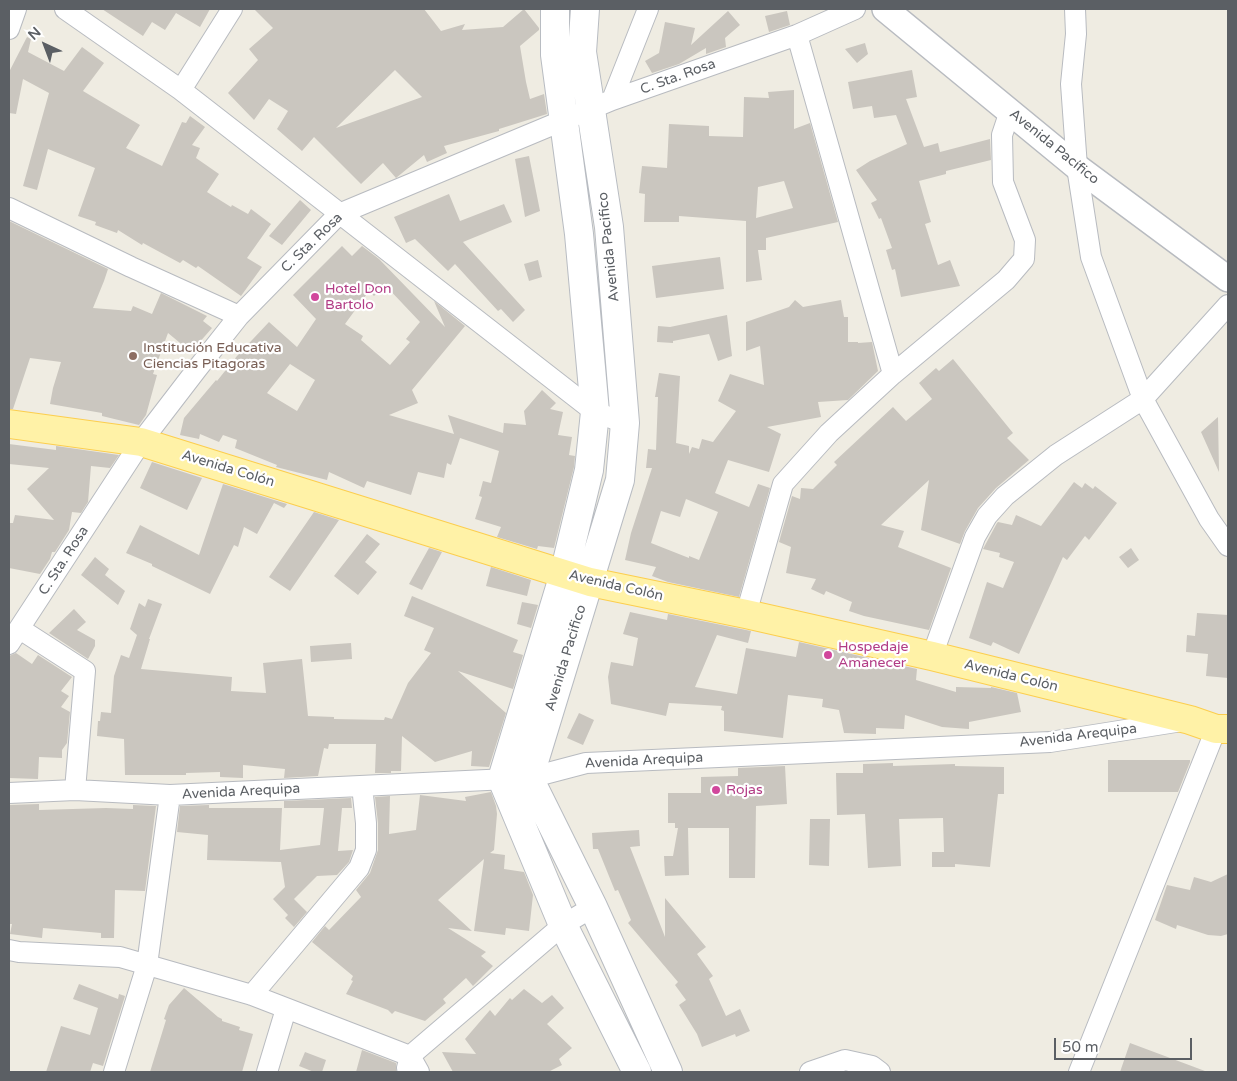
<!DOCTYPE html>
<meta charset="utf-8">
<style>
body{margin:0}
#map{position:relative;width:1237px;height:1081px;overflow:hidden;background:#efece2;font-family:"Varela Round",sans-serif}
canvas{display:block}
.frame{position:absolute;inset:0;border:10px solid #5b5f64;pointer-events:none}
.north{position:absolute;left:20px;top:20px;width:50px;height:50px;-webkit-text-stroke:4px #fff;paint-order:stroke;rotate:317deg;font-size:14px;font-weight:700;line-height:20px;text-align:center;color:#5b5f64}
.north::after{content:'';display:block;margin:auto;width:18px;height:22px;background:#5b5f64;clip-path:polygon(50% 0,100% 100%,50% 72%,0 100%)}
.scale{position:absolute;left:1054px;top:1038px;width:138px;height:22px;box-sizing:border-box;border:2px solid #5b5f64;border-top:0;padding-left:6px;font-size:15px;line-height:18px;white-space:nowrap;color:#5b5f64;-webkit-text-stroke:4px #fff;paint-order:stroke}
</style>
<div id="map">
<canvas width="1237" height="1081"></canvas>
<div class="frame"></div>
<div class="north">N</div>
<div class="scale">50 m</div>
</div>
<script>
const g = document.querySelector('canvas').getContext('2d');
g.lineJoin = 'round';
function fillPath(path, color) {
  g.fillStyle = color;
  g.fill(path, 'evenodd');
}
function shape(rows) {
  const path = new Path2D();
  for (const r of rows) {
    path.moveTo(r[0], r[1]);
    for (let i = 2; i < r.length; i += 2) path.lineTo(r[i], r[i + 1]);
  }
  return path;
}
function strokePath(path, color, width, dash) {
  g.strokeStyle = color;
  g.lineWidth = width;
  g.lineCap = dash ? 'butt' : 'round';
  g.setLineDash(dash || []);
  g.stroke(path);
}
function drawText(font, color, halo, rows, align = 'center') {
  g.font = font + ' "Varela Round",sans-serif';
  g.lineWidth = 4.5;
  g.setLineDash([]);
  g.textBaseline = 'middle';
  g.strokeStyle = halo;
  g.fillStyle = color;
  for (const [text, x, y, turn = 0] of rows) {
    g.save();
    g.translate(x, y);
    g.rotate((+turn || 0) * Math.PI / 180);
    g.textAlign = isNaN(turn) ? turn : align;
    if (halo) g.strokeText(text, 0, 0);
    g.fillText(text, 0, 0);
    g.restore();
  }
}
fillPath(shape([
 [102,9,210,9,200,27,176,13,165,30,152,22,143,36],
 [254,9,424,9,441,31,465,24,462,30,503,27,524,9,539,28,539,30,520,46,526,82,530,99,544,94,547,114,499,129,499,131,444,146,447,153,427,162,424,155,396,178,383,163,361,184,314,137,302,151,277,129,288,111,269,99,254,120,228,93,258,60,249,49,273,28],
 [395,70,422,97,336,128],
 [728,11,740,25,725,38,726,47,706,54,706,48,679,64,652,73,645,61,659,53,665,22,695,28,691,45],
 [787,11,790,25,769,32,765,16],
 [27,37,31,39,28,52,64,71,82,47,104,63,83,91,140,125,126,148,162,166,182,122,186,123,190,116,205,127,192,145,200,148,196,158,219,174,207,192,231,207,232,205,248,214,251,209,271,224,247,258,262,267,241,296,198,266,196,268,183,260,180,263,143,243,142,245,118,230,117,233,95,225,96,222,78,216,95,168,48,149,37,190,23,186,49,93,23,79,16,114,9,113,9,72],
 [865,43,868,54,857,63,845,49],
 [912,70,917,97,906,99,924,147,938,143,940,152,990,139,991,160,946,171,946,174,919,181,931,222,925,224,938,265,950,260,960,286,901,297,895,269,892,270,886,250,892,248,881,218,879,219,871,203,877,200,856,170,870,161,907,144,896,115,874,118,872,106,853,109,848,82],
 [794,90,794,129,810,123,838,222,766,238,766,250,758,250,762,280,746,282,746,221,679,216,679,222,644,222,645,194,639,193,642,166,667,168,669,124,709,126,709,136,743,137,744,97,769,98,768,92],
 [784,181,793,208,756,218,758,187],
 [529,156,540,211,525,217,515,159],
 [449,194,460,221,504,204,512,222,463,242,525,310,513,322,501,309,498,311,455,264,448,271,415,239,406,243,394,217],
 [300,200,311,210,282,245,269,236],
 [9,221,108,269,104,281,93,308,131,311,133,306,152,314,161,293,207,316,203,321,212,328,191,352,168,333,153,374,157,375,146,415,139,425,102,416,102,413,50,404,53,388,61,362,30,358,13,409,9,409],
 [342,246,352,256,362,246,379,259,445,327,434,301,465,326,412,390,418,403,389,415,454,434,448,415,503,433,504,423,526,425,524,411,542,390,556,403,550,409,563,412,558,435,572,437,569,455,575,456,574,467,554,548,538,546,537,549,497,537,501,527,475,519,482,497,479,496,483,481,491,483,499,451,460,438,451,465,447,463,444,478,418,472,411,495,367,481,364,488,329,472,327,480,276,467,277,465,235,448,237,440,223,435,219,442,200,434,199,439,180,435,184,418,216,380,217,381,237,356,269,322,297,347,316,319,293,295],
 [385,285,420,322,406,339,410,342,390,365,361,340,363,336,345,324,369,291,374,296],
 [290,364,315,380,297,411,267,393],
 [720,257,724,289,656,298,652,266],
 [538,260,542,277,529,281,524,264],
 [795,300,803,307,841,300,844,317,848,317,848,342,858,342,858,343,872,342,878,371,848,400,818,402,821,417,767,427,781,434,769,472,728,460,715,493,749,507,758,484,770,488,739,597,668,582,652,576,656,567,625,560,631,533,652,468,646,468,648,449,656,450,658,397,655,397,659,373,680,376,676,443,689,446,689,454,692,447,699,449,702,439,713,442,736,411,718,401,730,374,764,385,760,346,746,351,746,322,789,307],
 [686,499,718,512,699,560,689,556,689,558,651,543,661,511,680,517],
 [727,315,732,356,718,361,709,334,673,341,673,343,657,342,658,326,670,327],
 [953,359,1013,433,1007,438,1029,460,996,488,978,508,965,531,960,544,921,530,929,480,881,525,904,531,898,547,951,568,929,630,864,616,849,611,852,602,826,591,824,595,811,589,816,579,786,573,791,547,779,542,792,496,800,499,801,488,813,489,837,465,834,462,893,407,906,421,932,399,919,383,936,368,939,371],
 [1218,417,1219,471,1219,472,1201,432],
 [9,444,56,450,56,446,119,455,110,468,91,466,88,502,81,513,72,512,69,530,55,552,52,552,50,559,40,574,9,568,9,523,13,523,15,515,54,520,27,489,49,468,9,464],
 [152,462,202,478,187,510,140,488],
 [1074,482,1082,488,1085,483,1093,489,1095,486,1117,503,1089,540,1085,536,1067,560,1063,557,1019,654,993,642,991,646,969,638,987,582,1003,588,1014,562,999,557,1000,553,983,549,997,523,998,522,1012,525,1016,515,1041,526],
 [223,484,287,504,284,508,274,503,257,534,244,527,238,547,234,545,210,594,152,566,152,564,126,553,140,525,199,555],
 [314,512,339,520,290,591,269,577],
 [367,534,380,544,365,562,377,572,358,595,334,576],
 [429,548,442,552,422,590,409,584],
 [1131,548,1139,560,1128,568,1119,557],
 [95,557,109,569,105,575,125,591,118,605,81,575],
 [491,567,531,580,527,596,486,586],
 [412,596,518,640,513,652,523,655,513,689,458,671,506,713,489,767,471,766,472,751,435,762,402,736,401,771,391,771,391,773,375,773,376,744,329,744,328,749,324,748,318,776,284,778,285,769,243,765,243,778,220,777,220,772,186,773,186,775,125,775,124,739,97,736,98,721,100,721,101,712,111,713,114,676,121,655,129,658,137,635,130,629,139,603,145,607,148,599,162,604,149,639,150,639,141,669,232,677,231,691,266,693,263,663,302,659,308,716,334,717,334,719,384,720,385,717,392,719,408,683,431,653,424,650,434,628,404,616],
 [522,602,538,605,531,628,517,624],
 [74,609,86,622,77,630,95,640,95,646,88,659,49,633],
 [630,612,667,620,668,614,751,631,748,643,717,635,695,687,737,694,746,648,796,657,799,642,917,669,916,680,956,692,956,687,991,688,991,687,1017,693,1021,712,969,722,969,729,942,727,905,715,904,729,876,728,876,734,844,733,839,710,822,707,823,699,788,695,783,738,724,731,724,711,721,710,722,706,669,703,666,716,611,704,608,677,611,662,633,666,638,638,623,634],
 [1197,613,1228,615,1228,678,1206,676,1208,654,1186,652,1187,635,1195,636],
 [351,643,352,659,311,662,310,646],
 [16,653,32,664,38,655,72,677,61,691,69,696,61,707,70,712,67,743,62,750,62,758,39,757,38,779,9,778,9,656],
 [579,713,594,720,583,745,567,738],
 [1108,760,1190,760,1190,762,1178,792,1108,792],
 [893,763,893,766,955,764,955,766,1004,767,1004,794,998,794,990,867,955,864,955,867,932,867,932,852,944,852,943,818,899,819,901,866,868,868,865,814,837,815,836,773,863,773,863,764],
 [785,766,787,804,756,806,755,878,729,878,729,828,688,828,689,875,665,876,664,856,673,856,678,828,675,828,675,823,668,823,668,793,701,793,701,777,738,776,738,768],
 [491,792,496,806,497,814,494,850,490,853,505,855,504,869,524,872,533,895,529,931,506,928,505,935,474,931,484,859,438,900,472,931,448,928,486,952,481,956,493,966,473,986,466,978,443,999,446,1003,425,1021,395,1011,392,1014,388,1010,346,994,353,981,351,980,353,976,312,942,325,926,329,930,361,897,356,890,370,873,378,850,378,823,375,797,390,796,389,834,416,830,420,795,466,801,465,797],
 [351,798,352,808,342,808,338,851,353,850,349,862,337,875,317,876,294,899,307,912,294,927,285,918,288,915,273,899,285,887,281,862,207,860,208,835,177,832,180,806,209,805,209,808,282,808,280,850,320,845,324,808,284,808,284,801],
 [39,804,39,810,106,808,133,809,133,805,156,806,145,891,115,890,114,938,101,938,101,933,43,928,42,938,10,934,12,924,9,924,9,805],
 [810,819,830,819,829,866,809,865],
 [639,830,640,846,630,847,665,937,665,898,706,947,697,954,713,976,709,979,726,1016,740,1009,750,1031,736,1037,735,1034,702,1047,697,1034,679,1005,686,1000,675,985,678,982,628,923,631,920,618,890,615,891,598,849,593,849,592,833],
 [1228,874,1228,934,1221,936,1208,935,1177,925,1176,929,1155,920,1167,885,1190,890,1194,877,1211,882],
 [79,984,118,999,119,994,125,996,103,1066,93,1063,90,1072,46,1072,61,1026,90,1035,98,1008,73,999],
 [184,988,218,1017,222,1019,222,1021,240,1027,239,1030,253,1034,242,1072,150,1072,166,1020,164,1019,169,1005],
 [524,989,542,1003,552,995,564,1008,547,1024,572,1048,559,1059,562,1065,548,1072,453,1072,442,1052,476,1054,465,1039,490,1010,495,1016,510,998,512,1000],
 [1130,1043,1205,1071,1205,1072,1120,1072],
 [362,1050,396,1063,396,1072,356,1072],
 [305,1052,326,1060,322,1072,314,1072,299,1066]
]), '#cac6bf');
const minor = shape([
 [65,9,181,90,595,412,625,423],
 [1075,9,1076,34,1071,84,1077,167,1091,257,1143,399,1209,519,1228,546],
 [9,29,16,9],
 [797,35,893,374],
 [181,90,232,9],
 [612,100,648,9],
 [9,208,131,267,239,316],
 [746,614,783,484,829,433,893,374,1006,280,1024,259,1025,240,1003,182,1002,135,1010,111],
 [20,629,85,671,75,790],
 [9,644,141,442,197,369,239,316,339,214,612,100,797,35,855,9],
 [932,656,975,537,987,516,1005,496,1056,455,1143,399,1228,305],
 [9,793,75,790,170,795,529,778,586,763,1050,742,1182,721],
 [9,950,19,952,120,957,252,995,410,1056,419,1072],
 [252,995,359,868,366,850,366,823,362,786],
 [407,1068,410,1056,563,925,593,907],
 [114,1072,147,965,170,795],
 [267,1072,286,1009],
 [810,1072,845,1060,872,1066,880,1072],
 [1079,1072,1216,729]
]);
const tertiary = shape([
 [885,9,1077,167,1228,279]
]);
const secondary = shape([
 [555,9,555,55,579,234,595,412,589,470,564,574,502,779,563,925,637,1072],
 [585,9,582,52,609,227,625,423,620,480,529,778,593,907,668,1072]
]);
const primary = shape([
 [9,424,141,442,590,582,746,614,932,656,1190,720,1216,729,1228,729]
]);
strokePath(minor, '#b8bbc0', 22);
strokePath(tertiary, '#b8bbc0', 28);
strokePath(secondary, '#b8bcc2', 30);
strokePath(primary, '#fcce4e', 30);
strokePath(minor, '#fff', 20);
strokePath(tertiary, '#fff', 25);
strokePath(secondary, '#fff', 28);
strokePath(primary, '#fff2a7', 28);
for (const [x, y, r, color] of [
 [315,297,5,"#d1479c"],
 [133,356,5,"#8d6e63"],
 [828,655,5,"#d1479c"],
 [716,790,5,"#d1479c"]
]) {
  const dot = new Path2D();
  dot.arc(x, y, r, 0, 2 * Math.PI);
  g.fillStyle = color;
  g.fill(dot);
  strokePath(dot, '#fff', 2);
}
drawText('14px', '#5b5f64', '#fff', [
 ["C. Sta. Rosa",678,77,-20],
 ["Avenida Pacífico",1054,147,39],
 ["C. Sta. Rosa",312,243,-44],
 ["Avenida Pacifico",609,247,-96],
 ["Avenida Colón",228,469,17],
 ["C. Sta. Rosa",64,561,-57],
 ["Avenida Colón",616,586,13],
 ["Avenida Pacifico",566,658,-73],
 ["Avenida Colón",1011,676,14],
 ["Avenida Arequipa",1078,736,-7],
 ["Avenida Arequipa",644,761,-3],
 ["Avenida Arequipa",241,792,-3]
]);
drawText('14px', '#b23c85', '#fff', [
 ["Hotel Don",325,289],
 ["Bartolo",325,305],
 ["Hospedaje",838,647],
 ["Amanecer",838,663],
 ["Rojas",726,790]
], 'left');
drawText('14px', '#785e54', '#fff', [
 ["Institución Educativa",143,348],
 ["Ciencias Pitagoras",143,364]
], 'left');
</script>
